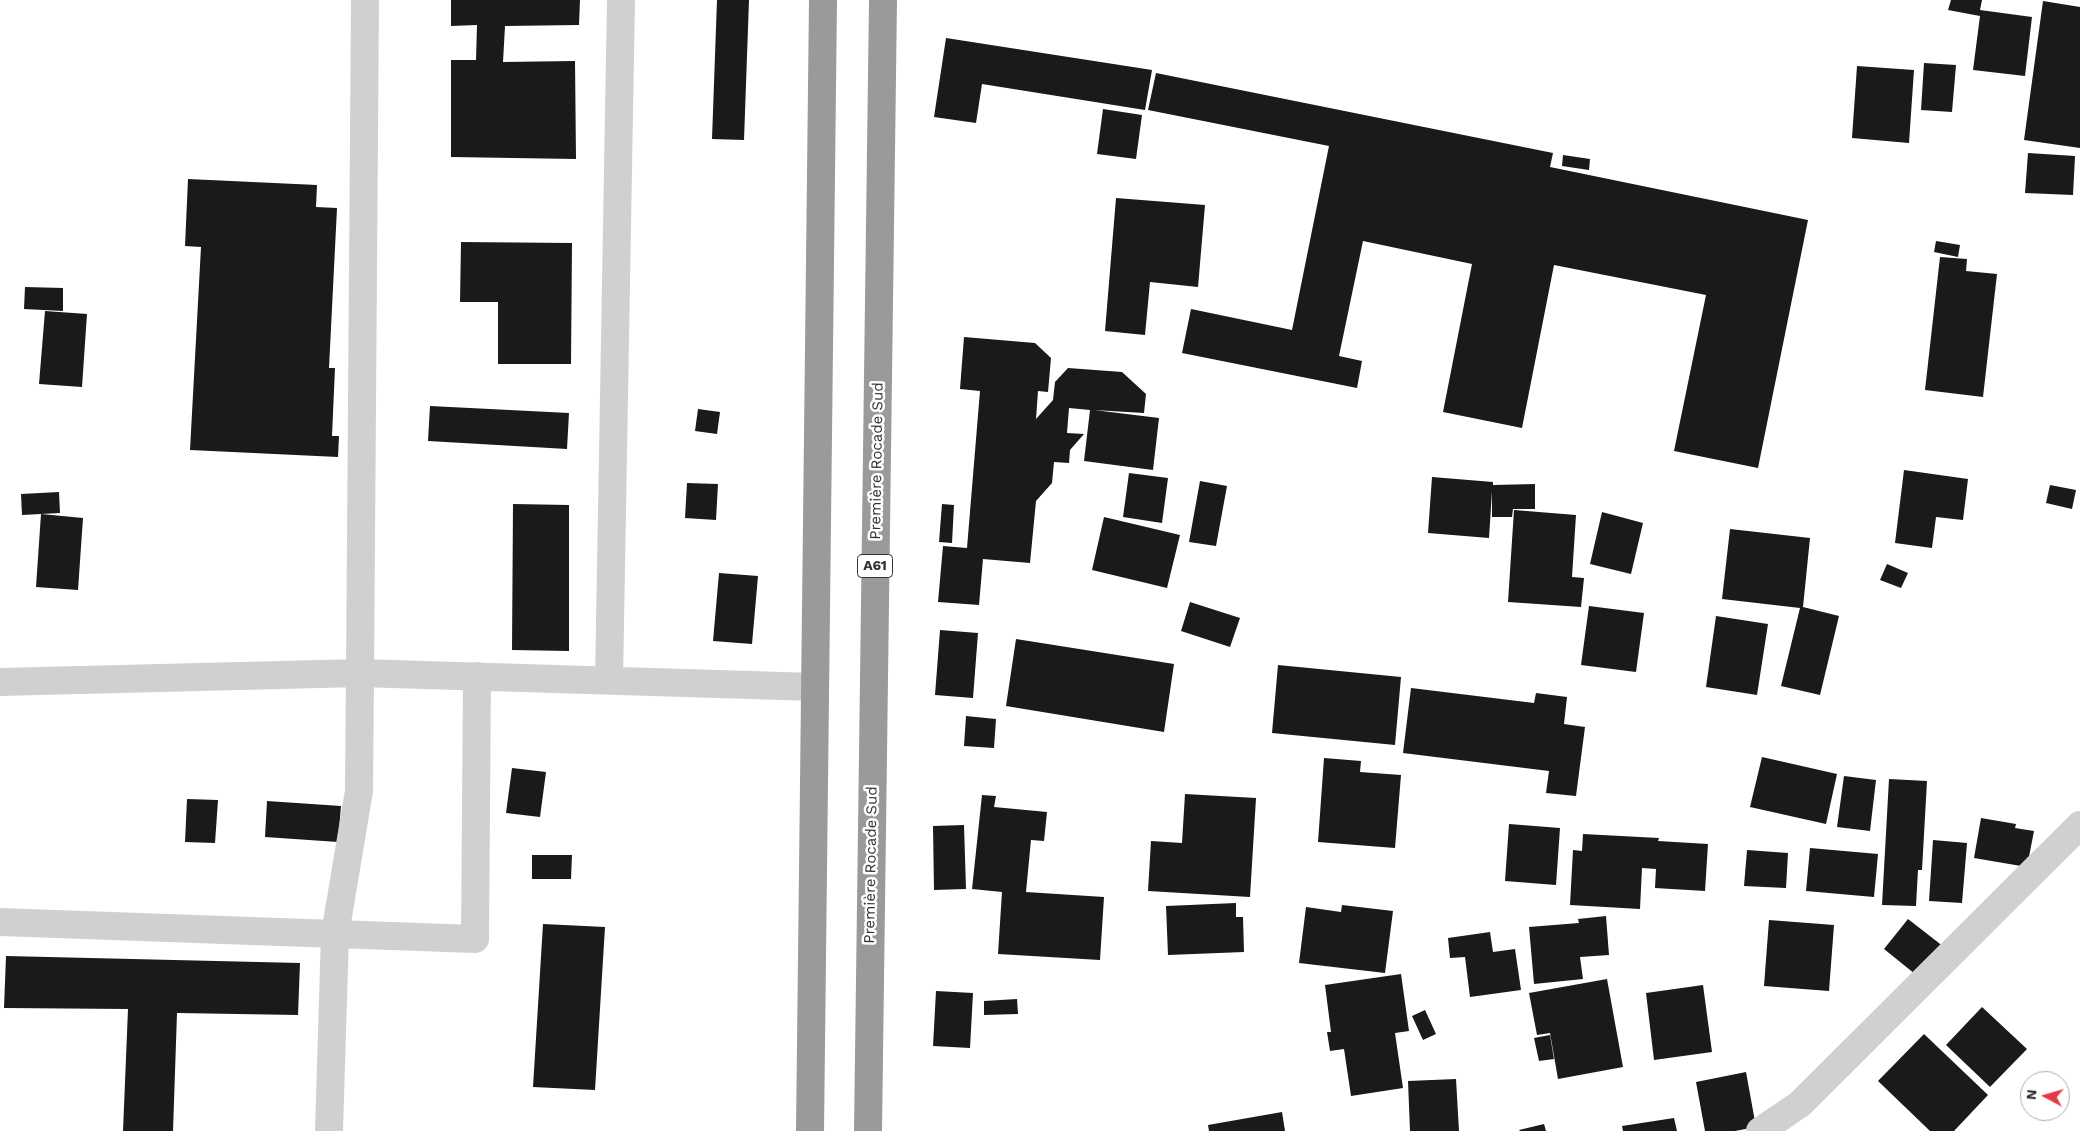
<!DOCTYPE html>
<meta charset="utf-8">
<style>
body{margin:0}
#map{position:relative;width:2080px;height:1131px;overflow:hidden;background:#fff;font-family:"Work Sans",sans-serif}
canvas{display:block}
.north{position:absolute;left:2020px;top:1071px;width:50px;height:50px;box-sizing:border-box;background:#fff;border:1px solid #adadad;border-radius:50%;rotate:276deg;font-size:14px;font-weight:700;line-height:20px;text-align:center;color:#333}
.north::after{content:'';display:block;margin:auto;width:18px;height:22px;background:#e63946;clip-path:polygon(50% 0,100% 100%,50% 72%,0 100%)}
</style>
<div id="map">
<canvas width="2080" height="1131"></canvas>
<div class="north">N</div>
</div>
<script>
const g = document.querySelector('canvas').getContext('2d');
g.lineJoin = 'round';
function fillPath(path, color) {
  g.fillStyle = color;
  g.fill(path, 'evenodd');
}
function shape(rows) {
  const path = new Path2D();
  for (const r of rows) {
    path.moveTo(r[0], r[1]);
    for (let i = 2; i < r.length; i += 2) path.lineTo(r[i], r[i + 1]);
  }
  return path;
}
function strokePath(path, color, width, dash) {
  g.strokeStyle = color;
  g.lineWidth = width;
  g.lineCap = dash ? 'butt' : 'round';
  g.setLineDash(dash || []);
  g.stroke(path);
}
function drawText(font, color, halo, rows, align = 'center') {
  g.font = font + ' "Work Sans",sans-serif';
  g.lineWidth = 5;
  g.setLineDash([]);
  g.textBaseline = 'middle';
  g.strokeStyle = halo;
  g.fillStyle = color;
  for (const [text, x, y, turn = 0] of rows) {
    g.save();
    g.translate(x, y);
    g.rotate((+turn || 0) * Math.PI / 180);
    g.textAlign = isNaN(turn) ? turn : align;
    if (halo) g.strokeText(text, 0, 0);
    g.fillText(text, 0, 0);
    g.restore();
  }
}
fillPath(shape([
 [451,0,580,0,579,25,505,26,503,62,575,61,576,159,451,157,451,60,476,60,477,25,451,26],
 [717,0,749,0,744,140,712,139],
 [1951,0,1982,0,1980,10,2032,17,2025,76,1973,70,1980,16,1948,10],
 [2043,1,2080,7,2080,148,2024,140],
 [946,38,1152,70,1145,110,982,84,976,123,934,117],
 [1924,63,1956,65,1952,112,1921,110],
 [1857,66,1914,70,1909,143,1852,138],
 [1156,73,1553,153,1550,167,1808,220,1758,468,1674,451,1706,295,1554,265,1522,428,1443,412,1472,264,1363,241,1339,356,1362,361,1357,388,1182,353,1191,309,1292,330,1329,146,1148,110],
 [1103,109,1142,115,1136,159,1097,154],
 [2028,153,2075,156,2073,195,2025,193],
 [1563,155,1590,159,1589,170,1562,166],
 [188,179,317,185,316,207,337,208,329,368,335,368,332,436,339,436,338,457,190,450,201,247,185,246],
 [1116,198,1205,205,1198,287,1150,282,1145,335,1105,331],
 [1936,241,1960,245,1958,257,1934,252],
 [461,242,572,243,571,364,498,364,498,302,460,302],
 [1940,257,1967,259,1966,271,1997,274,1983,397,1925,390],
 [25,287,63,288,63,311,24,309],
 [45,311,87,314,82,387,39,384],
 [964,337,1035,343,1051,358,1048,392,1038,391,1036,419,1053,400,1055,382,1068,368,1122,372,1146,394,1144,413,1094,410,1159,418,1153,470,1084,461,1090,410,1069,408,1067,433,1084,434,1070,450,1069,463,1054,462,1052,483,1036,501,1030,563,983,559,979,605,938,602,943,546,967,548,980,391,960,389],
 [430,406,569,413,567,449,428,441],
 [698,409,720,412,717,434,695,431],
 [1904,470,1968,479,1963,520,1936,517,1932,548,1895,543],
 [1129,473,1168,478,1162,523,1123,517],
 [1432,477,1493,482,1493,485,1535,484,1535,509,1513,509,1512,517,1492,517,1492,491,1489,538,1428,533],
 [1200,481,1227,486,1216,546,1189,542],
 [687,483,718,484,716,520,685,518],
 [2050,485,2076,490,2072,509,2046,503],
 [59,492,60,513,22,515,21,494],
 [513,504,569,505,569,651,512,650],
 [942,504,954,505,952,543,939,542],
 [1514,510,1576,515,1572,577,1584,578,1581,607,1508,602],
 [1602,512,1643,523,1631,574,1590,564],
 [41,514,83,518,78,590,36,587],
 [1104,517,1180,535,1167,588,1092,570],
 [1730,529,1810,538,1803,607,1839,616,1820,695,1781,686,1800,608,1722,599],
 [1887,564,1908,573,1901,588,1880,580],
 [719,573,758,576,752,644,713,641],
 [1190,602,1240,618,1230,647,1181,631],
 [1589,606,1644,613,1636,672,1581,665],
 [1716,616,1768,624,1757,695,1706,687],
 [940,630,978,633,973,698,935,695],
 [1016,639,1174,664,1164,732,1006,706],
 [1278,665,1401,677,1395,745,1272,733],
 [1411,688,1534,703,1536,693,1567,697,1564,724,1585,727,1576,796,1546,793,1549,771,1403,753],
 [966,716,996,719,994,748,964,746],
 [1762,757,1837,774,1826,824,1750,807],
 [1324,758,1361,761,1360,772,1401,775,1395,848,1318,842],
 [512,768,546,772,540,817,506,813],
 [1844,776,1876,780,1870,831,1837,827],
 [1889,779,1927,781,1922,870,1918,870,1916,906,1882,905],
 [1185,794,1256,798,1250,897,1148,891,1151,841,1182,843],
 [982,795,996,796,994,807,1047,812,1044,841,1031,840,1026,892,1104,897,1100,960,998,954,1002,892,972,889],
 [187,799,218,800,215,843,185,842],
 [267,801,341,806,338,842,265,837],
 [1981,818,2016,824,2015,828,2034,831,2027,867,1974,858],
 [1509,824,1560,828,1556,885,1505,881],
 [964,825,966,889,934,890,933,826],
 [1583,834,1659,838,1658,841,1708,844,1705,891,1655,888,1656,869,1642,868,1640,909,1570,905,1573,850,1582,851],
 [1933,840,1967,843,1962,903,1929,901],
 [1810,848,1878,854,1874,897,1806,891],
 [1747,850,1788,853,1786,888,1744,886],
 [532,855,572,855,571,879,532,879],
 [1236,903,1236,917,1243,917,1244,952,1168,955,1166,906],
 [1342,905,1393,911,1385,973,1299,963,1306,907,1341,912],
 [1606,916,1609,955,1580,957,1583,979,1534,984,1529,927,1579,923,1578,919],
 [1908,919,1944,947,1920,978,1884,949],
 [1769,920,1834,925,1829,991,1764,986],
 [543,924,605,927,595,1090,533,1087],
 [1490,932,1493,952,1515,949,1521,990,1470,997,1465,957,1450,958,1448,938],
 [6,956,300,963,298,1015,177,1013,173,1131,123,1131,128,1009,4,1008],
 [1401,974,1409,1031,1395,1033,1403,1088,1351,1096,1344,1049,1330,1051,1327,1032,1331,1032,1325,985],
 [1607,979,1623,1067,1558,1079,1550,1033,1537,1035,1529,993],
 [1703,985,1712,1052,1654,1060,1646,993],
 [936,991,973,993,970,1048,933,1046],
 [1017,999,1018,1014,984,1015,984,1001],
 [1982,1007,2027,1049,1990,1087,1946,1045],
 [1425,1010,1436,1034,1423,1040,1412,1016],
 [1924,1034,1988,1095,1954,1131,1930,1131,1878,1081],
 [1550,1035,1554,1059,1539,1061,1534,1038],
 [1746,1072,1756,1127,1735,1131,1705,1131,1696,1082],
 [1456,1079,1459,1131,1410,1131,1408,1081],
 [1282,1112,1285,1131,1209,1131,1208,1125],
 [1674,1118,1677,1131,1623,1131,1622,1126],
 [1544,1124,1546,1131,1520,1131,1519,1130]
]), '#1a1a1a');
strokePath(shape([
 [365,0,360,673,815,687],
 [609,680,621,0],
 [0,682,360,673,359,791,335,934,329,1131],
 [0,922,475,939,477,676],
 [1760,1131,1800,1104,2080,825]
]), '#d0d0d0', 28);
strokePath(shape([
 [810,1131,823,0],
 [868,1131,883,0]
]), '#9a9a9a', 28);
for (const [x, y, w] of [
 [875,566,35]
]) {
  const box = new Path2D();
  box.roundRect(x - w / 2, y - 11.5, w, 23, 4);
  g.fillStyle = '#fff';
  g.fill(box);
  strokePath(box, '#333', 1);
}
drawText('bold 14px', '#333', null, [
 ["A61",875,566]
]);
drawText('15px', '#333', '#fff', [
 ["Première Rocade Sud",877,461,-89],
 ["Première Rocade Sud",871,865,-89]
]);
</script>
